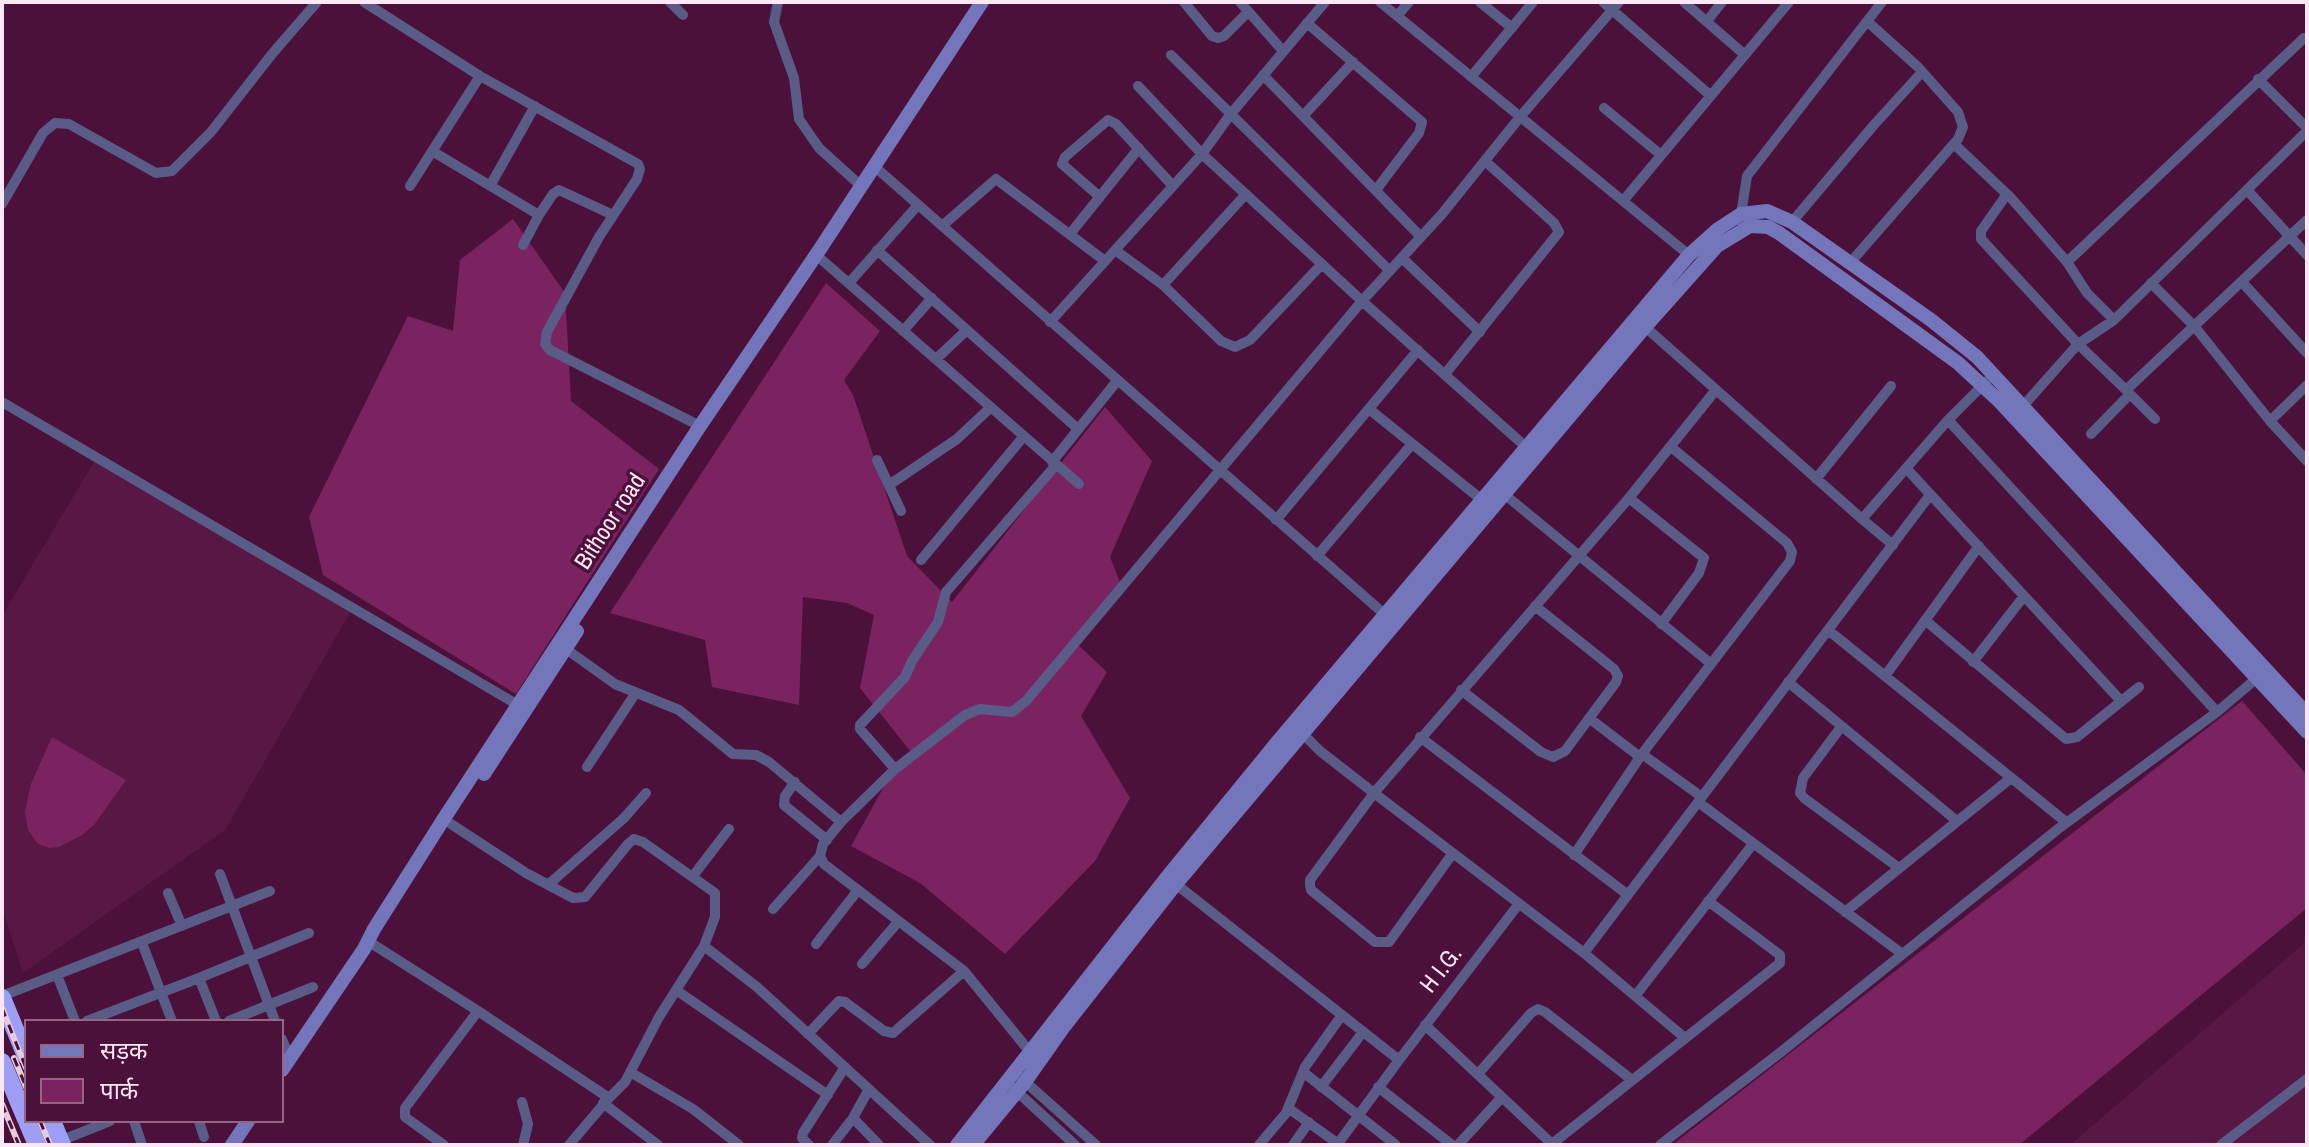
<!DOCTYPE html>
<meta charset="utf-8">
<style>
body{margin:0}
#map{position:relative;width:2309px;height:1147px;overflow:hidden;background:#4b113a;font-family:"Archivo Narrow","Noto Sans Devanagari",sans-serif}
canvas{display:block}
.frame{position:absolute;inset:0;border:4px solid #fee7f4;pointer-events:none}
.legend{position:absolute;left:24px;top:1019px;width:260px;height:104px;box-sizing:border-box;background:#4b113a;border:2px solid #936784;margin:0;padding:10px 14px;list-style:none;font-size:24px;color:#fee7f4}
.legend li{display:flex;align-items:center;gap:16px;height:40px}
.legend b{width:40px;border:2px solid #936784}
</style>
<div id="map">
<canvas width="2309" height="1147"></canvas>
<div class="frame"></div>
<ul class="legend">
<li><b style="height:10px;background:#7476bc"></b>सड़क</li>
<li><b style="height:22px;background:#7b2361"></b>पार्क</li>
</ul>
</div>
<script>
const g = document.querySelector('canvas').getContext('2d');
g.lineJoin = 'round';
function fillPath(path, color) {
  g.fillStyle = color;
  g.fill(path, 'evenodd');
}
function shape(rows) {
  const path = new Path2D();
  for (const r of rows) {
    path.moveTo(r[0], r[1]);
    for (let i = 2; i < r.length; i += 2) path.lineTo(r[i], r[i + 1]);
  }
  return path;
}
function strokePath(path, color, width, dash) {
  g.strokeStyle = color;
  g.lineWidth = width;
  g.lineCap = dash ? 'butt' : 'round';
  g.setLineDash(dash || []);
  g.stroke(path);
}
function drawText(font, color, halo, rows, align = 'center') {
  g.font = font + ' "Archivo Narrow",sans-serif';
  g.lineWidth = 7;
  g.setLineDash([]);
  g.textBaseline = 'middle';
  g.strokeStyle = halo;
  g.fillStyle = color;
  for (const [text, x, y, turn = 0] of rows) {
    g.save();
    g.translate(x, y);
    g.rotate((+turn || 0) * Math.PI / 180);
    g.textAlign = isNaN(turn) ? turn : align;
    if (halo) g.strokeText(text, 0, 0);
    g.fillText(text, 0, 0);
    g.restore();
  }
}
fillPath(shape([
 [94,462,351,611,225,830,23,973,2,908,2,616],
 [2307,941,2307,1145,2070,1145]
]), '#591745');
fillPath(shape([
 [513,219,565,293,571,401,659,469,516,694,323,575,309,517,408,316,453,331,460,260],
 [826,283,880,331,844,380,853,395,907,556,952,602,1105,407,1152,461,1110,557,1122,587,1077,644,1107,672,1081,716,1130,798,1095,861,1005,954,920,883,851,846,892,772,911,752,860,688,874,615,847,603,803,597,799,705,712,687,705,640,610,613],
 [2242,701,2307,775,2307,908,2019,1145,1672,1145],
 [52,737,126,780,94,825,82,835,59,847,49,848,38,844,28,830,25,811,31,784]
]), '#7b2361');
strokePath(shape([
 [364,2,480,76,638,164,640,169,637,179,599,237,547,332,545,344,550,350,700,426],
 [670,2,683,15],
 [778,2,774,22,794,78,799,119,819,148,861,186],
 [1184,2,1212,36,1218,38,1224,36,1248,12],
 [1240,2,1283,51],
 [1380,2,1689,255],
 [1480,2,1512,28],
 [1603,2,1711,96],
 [1684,2,1745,55],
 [1397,16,1409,2],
 [1707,21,1722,2],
 [1307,23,1422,122,1419,133,1376,190],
 [1171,55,1390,271],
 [1263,75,1421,237],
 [1471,77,1533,2],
 [2258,79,2307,128],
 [1138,86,1202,154,1362,301,1526,447],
 [1604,108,1661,155],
 [1303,116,1353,62],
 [1954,144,2011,198,2067,262,2087,293,2114,320],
 [432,151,539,215],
 [874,166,1390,619],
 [410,186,480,76],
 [490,186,535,106],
 [2247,190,2307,255],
 [2007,194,1981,231,1981,239,2078,344,2126,390,2307,220],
 [1100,197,1062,164,1065,157,1108,120,1116,124,1173,186],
 [1623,201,1789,2],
 [2,204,43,133,55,123,69,124,156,173,172,171,211,132,272,54,317,2],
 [1740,221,1747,176,1882,2],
 [1792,222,1873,126,1922,72],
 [942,226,996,179,1105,261],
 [1070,234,1139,148],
 [523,245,539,215,553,194,559,190,613,215],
 [877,250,1078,429],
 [1115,250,1163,285,1221,341,1235,347,1250,340,1322,264],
 [1402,258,1480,332],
 [822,260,1079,484],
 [2067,262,2304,38],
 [1850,263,1958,139,1963,127,1958,112,1918,67,1868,22],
 [2242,282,2307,353],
 [849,283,918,205],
 [2151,283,2195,327,2270,421,2307,385],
 [1163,285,1246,194],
 [1050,322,1202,154,1230,115,1325,2],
 [1643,325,1862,519,1948,420,1987,381],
 [903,331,932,298],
 [936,359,967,330],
 [1445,374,1559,232,1554,223,1485,161],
 [2127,391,2155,419],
 [2,402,518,705],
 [2024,405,2078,344,2114,320,2307,131],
 [1369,409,1482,500],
 [2270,421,2307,461],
 [2091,434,2130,394],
 [877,460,901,511],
 [1052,462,1117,381],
 [1906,468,2121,701],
 [1816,479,1891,386],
 [889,485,957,439,991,407],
 [1504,494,1710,663],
 [1629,498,1704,558,1699,573,1661,624],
 [1862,519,1893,545],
 [1276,520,1418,350],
 [1317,556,1412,444],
 [921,560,1024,436],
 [1925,620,2066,739,2077,737,2139,687],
 [1828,630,2066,822],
 [566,649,615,684,679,710,733,754,756,755,769,762,841,822],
 [1973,662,2024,596],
 [1885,676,1979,546],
 [1788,682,1957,821],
 [1461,690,1541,752,1553,757,1565,751,1616,682,1618,676,1614,669,1535,606],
 [2217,712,2257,678],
 [1589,718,1640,757],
 [1841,727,1803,778,1800,793,1804,798,1899,868],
 [1299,730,1320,751,1374,793,1584,953,1685,1038],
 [1420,737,1628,895],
 [1642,754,1702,797],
 [587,767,635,694],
 [895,769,860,729,860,725,905,677,912,661,938,622,946,592,1056,465],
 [795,782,785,796,784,805,827,840],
 [1698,802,1901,953],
 [451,824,526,873,573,898,585,897,628,844,634,839,643,842,715,893,715,917,704,946,659,1017,625,1082,609,1098],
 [1453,853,1389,942,1375,942,1311,890,1310,885,1310,880,1374,793,1629,498,1715,391],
 [1574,855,1642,754,1790,561,1792,552,1787,543,1671,447],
 [220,874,275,1021],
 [693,876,729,829],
 [1172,881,1399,1060],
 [548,885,624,818,646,793],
 [168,893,182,926],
 [773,909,820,856],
 [1845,912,2011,778],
 [142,943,172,1021],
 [371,943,478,1011,405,1108,405,1117,444,1145],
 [816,944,858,890],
 [704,946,757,987,930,1145],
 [1584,953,1930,495],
 [862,964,898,922],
 [57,975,75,1021],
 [199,978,309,933],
 [676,990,828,1095],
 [1636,995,1753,844],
 [2,996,270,891],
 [478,1011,609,1098,569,1145],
 [87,1021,199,978,216,1021],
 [229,1021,313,987],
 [1425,1025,1553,1145],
 [808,1034,839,1001,845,1002,884,1031,893,1033,964,971],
 [282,1039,290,1059],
 [1030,1052,964,971,824,864,820,856,823,844,841,822,895,769,965,715,980,709,1012,712,1026,701,1362,301,1442,214,1520,117,1619,2],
 [630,1072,693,1109,739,1145],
 [1303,1072,1396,1145],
 [1478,1074,1531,1013,1538,1009,1545,1012,1632,1080],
 [1020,1077,1096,1145],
 [1012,1087,1075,1145],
 [1321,1087,1363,1032],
 [1378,1087,1452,1145],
 [522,1102,528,1124,523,1145],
 [603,1103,658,1145],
 [1288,1108,1340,1145],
 [853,1118,879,1145],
 [134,1121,142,1145],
 [199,1121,204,1137],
 [60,1141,110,1121],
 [1552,1144,1780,963,1780,955,1708,901],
 [809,1145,802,1138,803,1133,845,1067],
 [832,1145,853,1118,869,1089],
 [1259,1145,1286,1113,1305,1067,1342,1015],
 [1293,1145,1309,1122],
 [1337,1145,1399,1060,1518,905],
 [1458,1145,1502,1097],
 [1660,1145,1781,1052,2058,829,2217,712,1948,420],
 [2221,1145,2307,1079]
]), '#5a5c88', 10);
strokePath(shape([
 [484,774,577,631],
 [282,1070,364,949,374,929,443,820,700,426,818,252,982,2],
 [232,1145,248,1121],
 [957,1145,1167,877,1279,740,1689,255,1718,229,1741,214,1767,211,1792,222,1931,320,1977,357,2307,714],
 [973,1145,1025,1082,1063,1028,1176,884,1645,327,1717,246,1750,226,1768,227,1779,233,1958,363,1998,400,2307,732]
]), '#7476bc', 14);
strokePath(shape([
 [2,998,26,1056],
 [2,1062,26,1119],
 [27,1121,37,1145],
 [52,1121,62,1145]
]), '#9d9ff6', 18);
const rail = shape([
 [2,1008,26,1068],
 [14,1058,26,1087],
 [2,1104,19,1145],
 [40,1121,50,1145]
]);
strokePath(rail, '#e6cbdb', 6);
strokePath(rail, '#4b113a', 3, [9]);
drawText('24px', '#fee7f4', '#4b113a', [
 ["Bithoor road",611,522,-57],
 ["H I.G.",1442,970,-52]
]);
</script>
